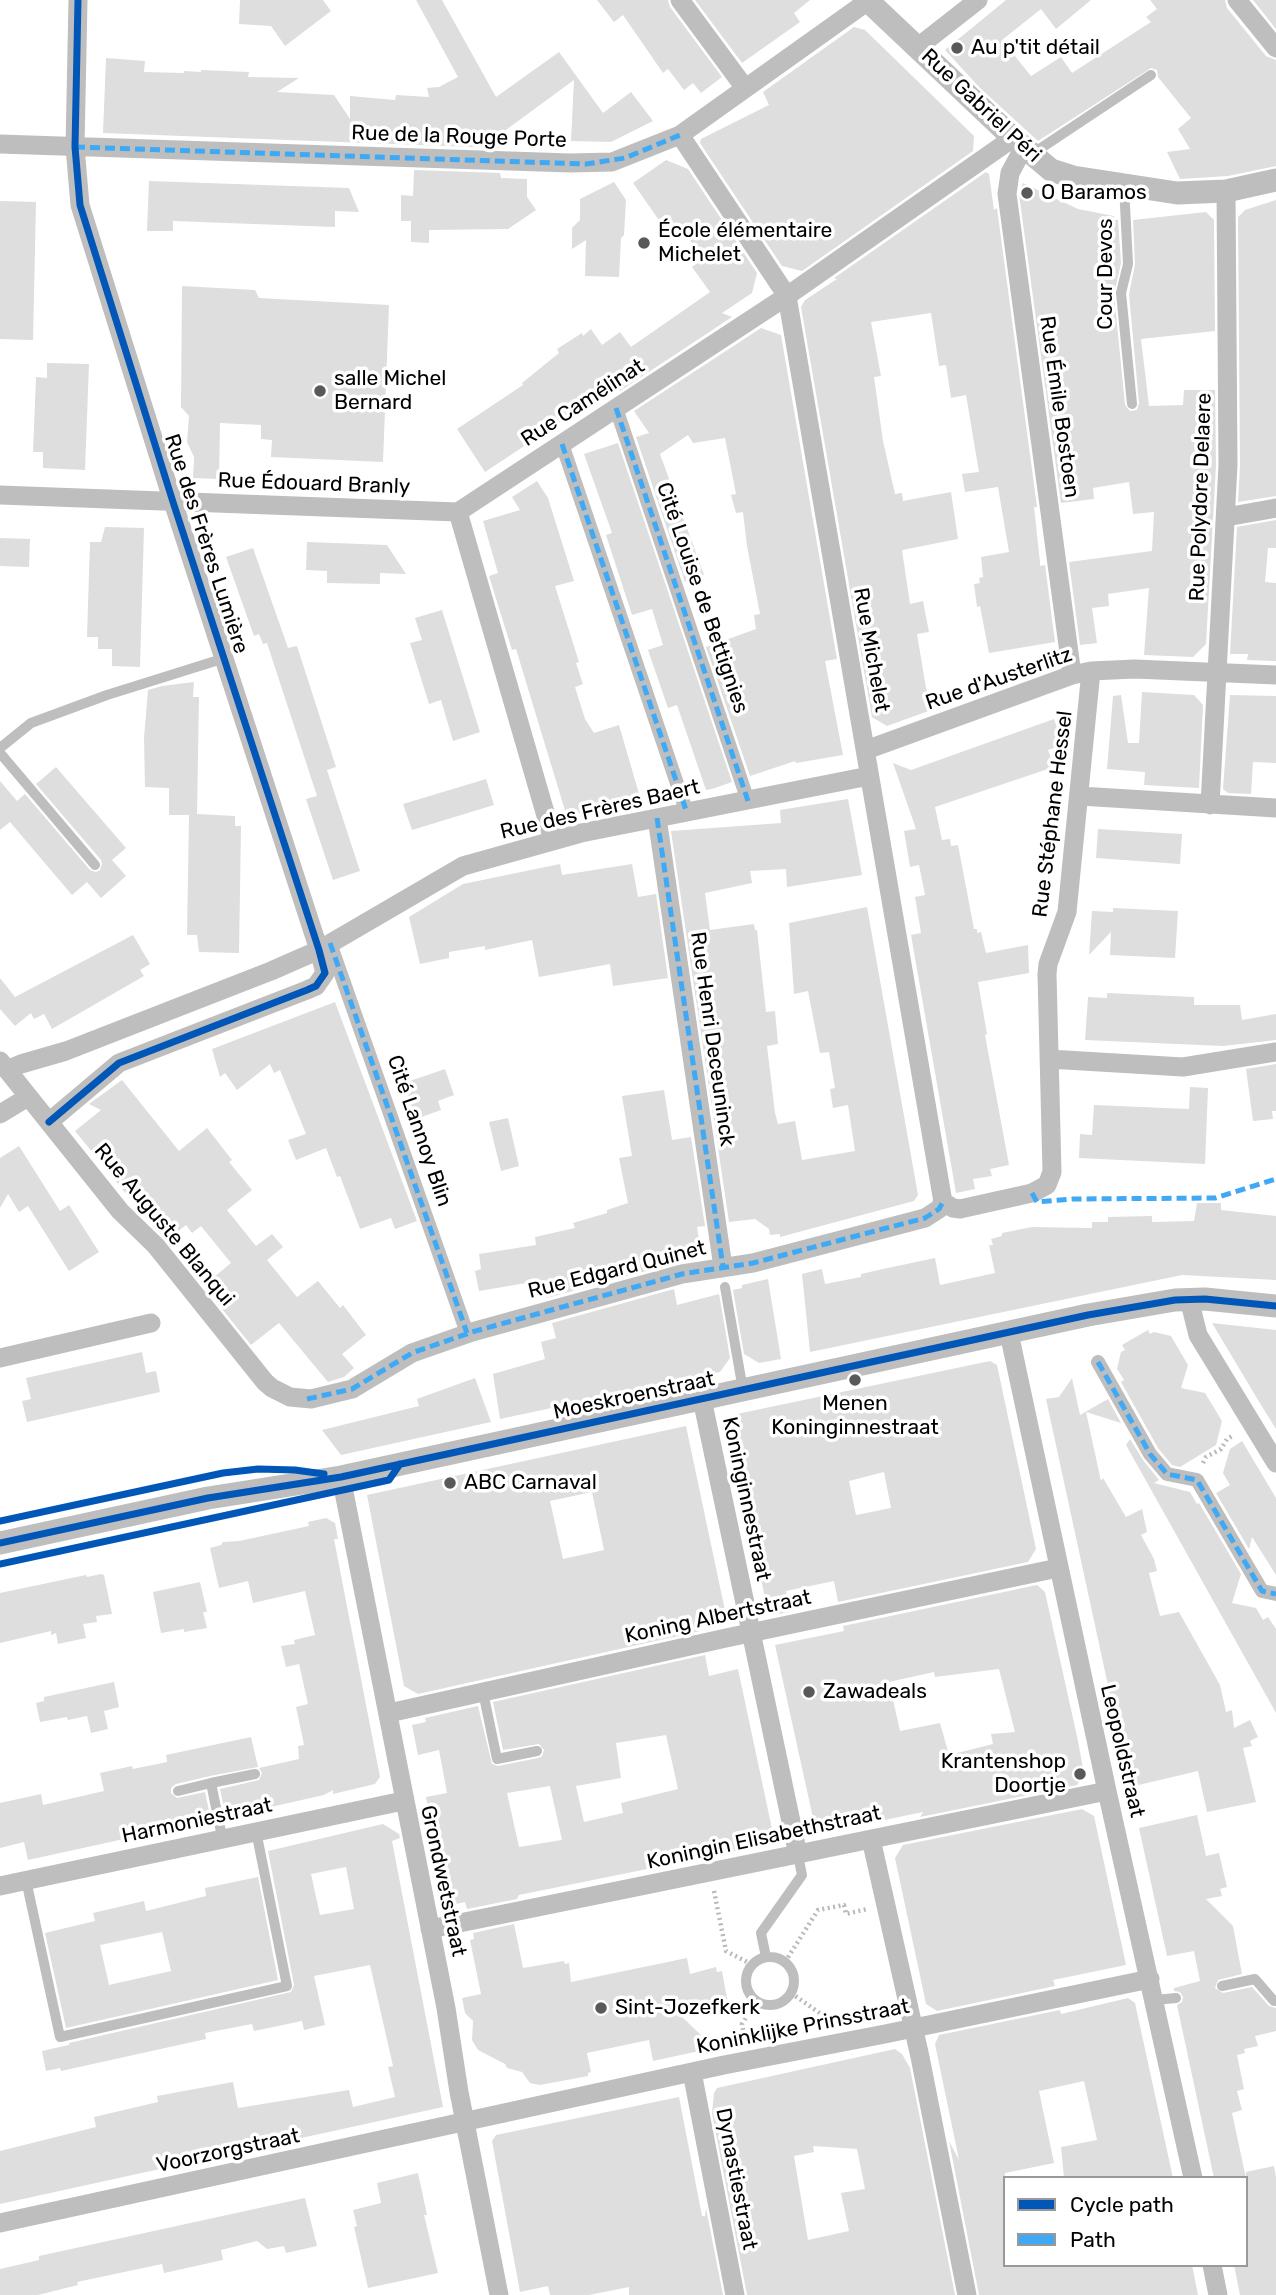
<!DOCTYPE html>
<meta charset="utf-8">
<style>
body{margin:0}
#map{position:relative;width:1276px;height:2295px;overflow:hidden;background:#fff;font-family:Rubik,sans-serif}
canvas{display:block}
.legend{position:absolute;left:1003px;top:2176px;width:245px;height:91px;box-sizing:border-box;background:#fff;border:2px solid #999;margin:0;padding:9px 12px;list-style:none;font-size:21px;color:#000}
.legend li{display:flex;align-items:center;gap:14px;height:35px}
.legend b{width:35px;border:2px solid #999}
</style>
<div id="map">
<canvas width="1276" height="2295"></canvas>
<ul class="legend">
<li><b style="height:9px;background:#0057b8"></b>Cycle path</li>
<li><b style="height:9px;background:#3fa9f5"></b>Path</li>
</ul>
</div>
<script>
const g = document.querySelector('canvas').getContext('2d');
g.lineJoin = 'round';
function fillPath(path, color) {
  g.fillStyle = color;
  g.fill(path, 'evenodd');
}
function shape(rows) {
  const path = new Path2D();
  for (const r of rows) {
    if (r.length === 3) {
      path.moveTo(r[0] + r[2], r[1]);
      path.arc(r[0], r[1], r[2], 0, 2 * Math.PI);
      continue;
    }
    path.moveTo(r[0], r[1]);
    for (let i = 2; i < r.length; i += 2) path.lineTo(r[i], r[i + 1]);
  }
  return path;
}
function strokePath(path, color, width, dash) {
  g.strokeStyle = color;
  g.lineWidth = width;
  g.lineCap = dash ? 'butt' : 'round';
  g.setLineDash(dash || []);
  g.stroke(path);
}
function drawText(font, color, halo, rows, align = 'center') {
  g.font = font + ' Rubik,sans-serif';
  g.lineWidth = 7;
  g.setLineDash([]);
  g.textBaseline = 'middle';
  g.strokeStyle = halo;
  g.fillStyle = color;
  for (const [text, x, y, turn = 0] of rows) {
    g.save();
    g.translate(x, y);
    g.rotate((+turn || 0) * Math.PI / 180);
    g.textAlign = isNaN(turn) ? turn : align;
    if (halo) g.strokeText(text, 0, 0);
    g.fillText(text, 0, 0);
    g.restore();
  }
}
fillPath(shape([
 [240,0,323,0,331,11,285,46,271,26,239,24],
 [416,0,442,0,496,97,559,52,603,113,631,92,653,121,611,142,571,141,574,80,499,135,499,148,103,133,106,58,145,61,144,72,184,73,184,71,201,72,201,70,249,72,248,77,299,78,277,92,334,95,350,119,350,96,395,100,396,95,429,97,427,88,439,87,458,77],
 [597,0,668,0,670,7,722,77,701,93,693,83,684,90,668,69,663,73,623,15,614,22],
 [695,0,810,0,794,13,800,22,742,63],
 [1006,0,1091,0,1056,29,1041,9,1002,40,1031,76,1061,57,1072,73,1151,22,1146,17,1157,9,1150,0,1225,0,1227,8,1266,56,1276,60,1276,166,1228,176,1180,179,1167,152,1190,149,1178,129,1191,118,1158,77,1157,70,1151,68,1038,141,980,88,945,50],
 [1253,0,1276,0,1276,29],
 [854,27,865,30,974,136,973,151,802,271,782,266,700,143,701,139,769,105,763,92],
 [666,160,688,169,757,273,752,293,722,313,732,317,620,391,615,386,485,472,457,429,523,385,522,383,559,353,557,349,582,333,583,336,591,329,602,345,620,332,631,347,710,292,692,267,703,259,682,229,663,226,633,183],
 [414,170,500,173,501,178,527,179,527,197,536,210,508,229,429,230,429,243,411,242,411,221,401,221,401,195,413,196],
 [986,172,989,174,994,210,997,208,1037,507,1034,507,1040,562,1040,566,1045,565,1055,642,989,653,980,606,977,607,974,584,980,583,979,578,983,577,981,557,1009,552,998,487,965,492,962,474,979,472,966,395,951,398,946,365,939,366,931,313,871,322,881,376,874,377,883,441,895,494,902,493,903,501,951,492,958,539,902,550,910,604,923,601,929,632,917,634,926,688,934,709,887,726,872,717,801,307,805,300,837,279,834,278],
 [149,181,349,188,359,212,335,211,335,227,173,221,173,231,147,231],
 [614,182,626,200,624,235,621,238,619,277,585,276,586,240,572,249,572,228,580,220,580,199],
 [1023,183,1078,209,1114,216,1114,220,1118,220,1121,263,1114,294,1125,405,1130,411,1137,410,1139,403,1129,294,1135,264,1133,220,1206,212,1214,220,1215,331,1141,339,1149,406,1183,405,1184,390,1215,390,1216,465,1206,644,1193,657,1144,655,1149,588,1108,594,1109,606,1092,608,1097,643,1080,645,1069,562,1152,551,1154,512,1133,514,1129,482,1093,488,1094,499,1061,503,1019,194],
 [1276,200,1276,496,1238,502,1240,466,1238,217,1245,210],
 [0,201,36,202,33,340,0,339],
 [182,286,255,290,259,298,389,305,383,462,271,457,272,440,261,439,261,425,220,423,219,479,193,478,194,457,187,442,189,416,181,407],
 [761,328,781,335,837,659,825,661,843,755,796,763,795,761,750,776,706,647,756,629,754,615,760,614,747,546,743,512,736,513,731,495,736,494,725,438,693,443,688,435,660,454,704,575,685,582,636,437,649,433,634,411],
 [47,363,89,364,85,470,43,468,43,452,33,452,36,377,47,378],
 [618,443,732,782,712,789,706,790,677,705,668,708,648,650,663,645,652,609,632,615,606,535,612,533,584,454],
 [537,481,548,498,574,581,555,586,579,662,576,663,583,684,575,687,585,719,594,733,619,725,642,804,621,807,620,805,586,814,586,811,567,817,516,649,512,650,489,576,498,573,483,521,520,510,512,497],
 [1276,520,1276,548,1268,548,1265,582,1276,583,1276,661,1247,660,1248,654,1230,654,1237,527],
 [105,527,144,528,140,667,112,666,112,649,98,649,98,637,87,637,90,542,101,542],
 [0,538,30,539,29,567,0,566],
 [307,542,387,545,406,574,380,573,380,584,327,583,327,571,306,570],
 [253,548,288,648,297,646,336,767,327,770,360,871,333,880,306,799,317,796,267,643,263,644,259,634,254,636,226,557],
 [442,610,480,732,453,741,441,700,429,704,410,643,422,640,415,618],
 [194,682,193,697,199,697,197,814,235,816,235,826,241,826,239,953,199,952,197,935,187,935,189,815,169,815,169,788,145,787,144,738,148,690,162,686],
 [1142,692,1194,695,1203,705,1199,788,1144,785,1145,772,1107,769,1113,696,1121,695,1128,743,1139,743],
 [1230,695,1276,696,1276,763,1253,762,1251,794,1228,793,1223,789],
 [1054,719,1063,745,1048,750,1054,767,935,807,942,840,950,839,951,846,958,845,974,929,977,929,977,933,981,932,986,953,1028,945,1029,973,978,982,987,1034,985,1035,1009,1165,990,1169,992,1176,973,1179,975,1189,956,1193,911,935,921,933,915,897,925,895,919,865,910,867,904,831,916,829,893,763,911,770],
 [56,767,126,848,112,860,126,876,101,898,87,882,72,895,10,822,0,830,0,781,17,801,25,794,90,870,96,872,100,870,102,864,101,860,36,784],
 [486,779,494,805,412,830,403,804],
 [848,799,862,875,787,887,786,869,750,871,752,883,705,893,710,930,754,924,755,930,757,930,766,1012,775,1011,778,1044,767,1046,775,1113,778,1124,795,1121,802,1160,855,1151,848,1105,833,1108,830,1089,835,1088,829,1052,820,1053,808,991,794,994,789,923,867,907,918,1195,914,1201,780,1237,780,1234,770,1235,769,1229,755,1219,729,1222,671,831,781,823,780,810],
 [1098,829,1182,834,1180,864,1096,858],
 [560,864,562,875,632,864,638,897,656,894,668,978,613,986,610,964,539,977,532,940,485,950,485,946,449,952,449,958,420,964,409,917,463,884],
 [1113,908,1178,911,1175,958,1110,955,1111,932,1089,955,1092,911,1113,912],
 [133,935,150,964,140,970,144,976,52,1029,44,1014,34,1019,31,1013,15,1026,0,1009,0,978,15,997],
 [1107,993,1194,997,1194,1005,1240,1005,1242,1020,1276,1014,1276,1040,1223,1046,1085,1040,1088,997,1107,998],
 [335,1002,417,1221,395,1229,391,1218,360,1229,340,1176,337,1177,326,1148,296,1160,288,1140,306,1134,280,1070,274,1073,270,1064,237,1090,225,1073,220,1077,212,1049],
 [1276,1064,1276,1111,1272,1111,1273,1119,1253,1121,1246,1069],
 [445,1069,454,1095,438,1101,441,1110,416,1119,404,1083],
 [122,1080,179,1151,207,1128,232,1160,229,1162,252,1190,227,1210,256,1246,272,1234,283,1247,267,1260,297,1297,318,1281,340,1308,343,1305,366,1335,342,1354,354,1368,344,1377,328,1382,279,1323,251,1345,214,1299,219,1296,208,1282,231,1263,201,1226,192,1233,186,1225,167,1240,150,1223,75,1131,101,1110,89,1104],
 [1190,1087,1208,1088,1205,1164,1079,1158,1080,1134,1092,1135,1094,1105,1189,1109],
 [664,1090,672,1140,691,1137,705,1226,697,1227,701,1251,697,1259,679,1262,547,1298,544,1280,479,1291,475,1271,481,1269,479,1254,536,1245,535,1237,575,1228,573,1223,607,1213,607,1210,628,1203,619,1158,632,1156,622,1096],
 [508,1118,519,1166,501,1171,489,1122],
 [19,1146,60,1211,69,1205,99,1252,69,1271,28,1206,19,1212,8,1194,0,1208,0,1158],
 [1197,1203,1221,1203,1221,1210,1276,1216,1276,1280,1182,1275,810,1352,802,1274,822,1269,825,1284,861,1277,861,1274,883,1269,935,1258,940,1285,995,1273,989,1245,993,1245,991,1239,1002,1236,1002,1233,1032,1227,1092,1228,1092,1222,1108,1222,1108,1217,1152,1216,1152,1222,1194,1221],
 [768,1279,781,1359,759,1363,744,1354,733,1290,742,1288,742,1285],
 [674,1289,677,1305,719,1294,730,1358,720,1372,500,1419,493,1374,545,1359,541,1342,556,1338,552,1323],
 [1212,1323,1276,1330,1276,1429,1258,1400],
 [1148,1330,1150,1334,1154,1332,1171,1336,1188,1365,1181,1388,1205,1393,1222,1421,1216,1445,1180,1467,1172,1465,1158,1448,1121,1382,1124,1380,1117,1369,1121,1352,1125,1350,1122,1345],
 [142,1352,146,1373,156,1371,160,1392,27,1422,22,1401,31,1399,26,1378],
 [990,1361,997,1365,1036,1549,1028,1562,838,1602,834,1581,786,1591,790,1612,778,1614,767,1607,728,1422,732,1415],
 [884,1472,891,1508,856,1515,849,1481],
 [475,1378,491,1422,341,1455,322,1430,419,1406,417,1399],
 [1072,1378,1080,1415,1108,1399,1121,1423,1086,1412,1101,1481,1103,1478,1126,1517,1142,1509,1147,1532,1141,1535,1154,1559,1157,1571,1149,1573,1160,1616,1179,1612,1220,1685,1226,1712,1232,1710,1234,1728,1250,1720,1258,1737,1250,1741,1252,1746,1243,1748,1256,1802,1207,1812,1198,1771,1130,1787,1046,1399,1059,1397],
 [686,1426,727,1620,699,1626,700,1631,418,1694,404,1686,367,1495],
 [592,1492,604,1550,563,1559,550,1501],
 [1130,1439,1143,1460,1159,1480,1154,1483,1190,1492,1197,1504,1199,1503,1241,1574,1232,1603,1256,1608,1263,1620,1268,1617,1276,1629,1276,1713,1126,1445],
 [1242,1441,1276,1498,1276,1575,1252,1537,1249,1549,1216,1493,1230,1485,1223,1473,1230,1449],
 [326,1518,335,1523,338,1539,334,1539,380,1777,375,1784,333,1794,333,1790,324,1795,226,1817,220,1789,259,1780,262,1773,259,1768,299,1759,298,1746,304,1745,296,1707,308,1704,299,1664,286,1667,281,1646,295,1644,294,1640,315,1635,305,1591,253,1603,248,1581,219,1588,210,1548,221,1545,223,1542,239,1541,309,1526,308,1522],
 [101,1574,104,1575,112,1614,96,1616,97,1622,83,1624,86,1638,58,1644,56,1633,51,1635,51,1631,0,1643,0,1593,86,1575,87,1577],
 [200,1582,207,1612,203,1612,207,1628,184,1632,184,1629,161,1633,153,1592],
 [1037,1585,1045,1592,1078,1741,1084,1774,1077,1785,920,1817,923,1812,822,1833,815,1827,775,1645,844,1631,843,1626],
 [999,1669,1015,1732,991,1734,993,1744,949,1755,940,1723,900,1731,889,1682,934,1672,935,1677],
 [705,1655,709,1676,738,1669,775,1843,519,1895,517,1899,467,1909,465,1902,447,1906,426,1797,447,1793,439,1750,418,1755,412,1725,426,1722,425,1718,478,1706,492,1764,498,1766,538,1758,542,1756,544,1750,539,1744,503,1750,493,1702],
 [666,1735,678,1789,621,1803,623,1813,584,1822,576,1786,621,1778,616,1743],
 [550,1786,562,1840,519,1847,507,1793],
 [114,1682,119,1707,104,1711,108,1729,91,1733,87,1716,68,1720,67,1717,40,1722,36,1703,44,1701,44,1697],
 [251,1737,258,1767,210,1776,176,1784,171,1788,171,1793,177,1798,205,1792,211,1820,28,1860,24,1842,0,1848,0,1803,41,1794,43,1805,104,1791,100,1773,132,1766,133,1769,167,1762,166,1755],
 [1082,1809,1094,1816,1126,1965,1053,1980,1055,1986,937,2011,926,2004,895,1858,903,1845],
 [1197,1815,1206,1856,1219,1853,1227,1887,1220,1889,1222,1896,1206,1899,1233,1926,1242,1974,1218,1980,1215,1988,1223,1993,1252,1987,1269,2006,1276,2008,1276,2031,1255,2036,1258,2046,1244,2049,1245,2053,1237,2055,1244,2089,1237,2091,1242,2110,1232,2113,1246,2178,1214,2178,1177,2005,1182,2002,1183,1997,1180,1992,1174,1991,1174,1988,1200,1981,1194,1951,1167,1956,1139,1828],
 [383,1824,399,1834,400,1838,392,1841,443,2107,0,2204,0,2151,96,2127,94,2117,158,2102,157,2096,233,2082,238,2108,349,2090,353,2107,395,2097,388,2067,393,2066,370,1965,314,1976,325,2025,304,2030,302,2021,254,2031,252,2024,205,2033,206,2039,61,2071,60,2068,46,2071,42,2051,69,2045,69,2043,291,1992,294,1985,268,1851],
 [346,1867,354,1909,320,1915,311,1874],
 [258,1877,278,1980,66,2028,45,1933,95,1921,93,1913,144,1901,146,1911,206,1896,205,1888],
 [162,1932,171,1971,109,1985,100,1945],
 [514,1924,523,1968,564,1961,565,1964,569,1963,571,1982,687,1958,690,1974,716,1967,717,1972,722,1971,728,2004,724,2004,725,2009,681,2016,703,2037,699,2051,653,2061,649,2040,587,2053,591,2072,588,2073,588,2076,540,2085,530,2083,522,2072,507,2068,505,2064,478,2050,472,2040,473,2021,465,2013,462,1998,481,1994,470,1940,474,1939,473,1933],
 [1128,1998,1135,2003,1173,2178,1064,2178,1061,2147,1097,2140,1084,2081,1039,2091,1054,2163,1005,2173,1005,2265,1192,2265,1198,2295,979,2295,949,2141,959,2160,935,2044,939,2035,1060,2010,1061,2014],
 [895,2049,902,2054,910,2068,955,2295,747,2295,712,2113,714,2093,717,2088],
 [813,2146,857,2149,865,2189,841,2193,849,2231,808,2240,794,2156,814,2152],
 [679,2097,702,2216,705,2216,706,2208,723,2295,629,2295,629,2287,589,2295,550,2295,548,2286,520,2292,492,2141,496,2135],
 [1274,2166,1276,2177,1276,2295,1240,2295,1234,2265,1246,2265,1246,2172],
 [418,2173,427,2215,424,2215,438,2273,368,2288,354,2227,357,2226,353,2210,381,2203,377,2183],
 [305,2198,317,2246,286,2253,284,2246,267,2249,257,2241,221,2250,223,2260,164,2273,162,2264,77,2282,78,2285,38,2295,0,2295,0,2269,39,2260,39,2256]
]), '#dedede');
strokePath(shape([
 [1203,1463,1206,1457,1221,1449,1227,1439,1234,1435],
 [714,1891,726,1951,751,1964],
 [785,1962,818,1910,844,1905,846,1914,867,1909],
 [791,1993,834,2023],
 [745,2041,742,2024,756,2001]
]), '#b9b9b9', 4.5, [2, 3.5]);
strokePath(shape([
 [1032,154,1151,75],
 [1124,186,1128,264,1121,293,1132,404],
 [0,748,31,723,107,695,225,658],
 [0,753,95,865],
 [725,1287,743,1390],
 [483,1692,497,1759,537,1751],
 [178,1791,211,1783],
 [222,1837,211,1783,255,1774],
 [26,1880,60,2037,287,1986,256,1831],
 [770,1981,24],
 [766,1957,761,1933,802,1875,798,1855],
 [1222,1986,1255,1979,1274,2001,1276,2001],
 [1155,2000,1176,1998]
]), '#bebebe', 10);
strokePath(shape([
 [616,408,748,801],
 [562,444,687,813],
 [330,943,467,1333],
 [1098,1362,1150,1454,1167,1474,1197,1480,1262,1591,1276,1594]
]), '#bebebe', 14);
strokePath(shape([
 [680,0,745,88],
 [1237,0,1276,48],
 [918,47,978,0],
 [680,135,787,296,943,1202],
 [0,144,570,163,612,162,680,135,868,1],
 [1024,147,1010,173,1007,194,1072,675],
 [0,495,458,512],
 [458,512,787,296,1013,138],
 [458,512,553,840],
 [1226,517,1276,508],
 [866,750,1072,675,1091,671,1135,669,1276,675],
 [1080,796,1276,808],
 [1210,805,1228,465,1226,191],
 [657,818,723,1267],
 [1049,1059,1183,1067,1276,1052],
 [0,1061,120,1211,156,1246,265,1382,272,1388,290,1397,311,1399,352,1389,412,1353,472,1332,682,1274,753,1263,925,1218,939,1209,943,1202],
 [7,1070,21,1064,66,1051,271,971,319,950,463,866,581,833,869,776],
 [0,1114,28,1097],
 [49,1122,119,1063,307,990,316,986,325,973,319,950,173,502,80,205,75,147,78,0],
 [943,1202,953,1208,960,1209,1032,1193,1047,1185,1052,1172,1047,974,1048,964,1067,912,1091,671],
 [1189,1299,1198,1335,1276,1463],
 [1009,1333,1107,1791,1193,2178],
 [0,1358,151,1323],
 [702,1399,798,1855],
 [341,1477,446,2008,459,2092,499,2295],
 [389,1713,726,1638,1058,1568],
 [871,1839,920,2057,967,2295],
 [0,1886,403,1801],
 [430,1929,1107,1791],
 [692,2072,735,2295],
 [0,2223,724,2065,885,2034,1150,1979],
 [1212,2265,1218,2295]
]), '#bebebe', 19);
strokePath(shape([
 [867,0,1013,138,1051,170,1073,177,1177,193,1226,191,1276,180],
 [0,1543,208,1498,341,1477,1088,1315,1175,1300,1205,1299,1276,1306]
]), '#bebebe', 23);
strokePath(shape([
 [75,147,586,164,625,158,680,135],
 [616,408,748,801],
 [562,444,687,813],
 [657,818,723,1267],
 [330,943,467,1333],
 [1032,1193,1037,1202,1073,1199,1215,1198,1276,1179],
 [1098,1362,1150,1454,1167,1474,1197,1480,1262,1591,1276,1594],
 [307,1399,352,1389,412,1353,472,1332,682,1274,753,1263,925,1218,939,1209,943,1202]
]), '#3fa9f5', 5, [10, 5]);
strokePath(shape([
 [49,1122,119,1063,307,990,316,986,325,973,319,950,173,502,80,205,75,147,78,0],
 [0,1521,223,1473,258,1469,295,1470,324,1474],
 [0,1543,208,1498,341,1477,1088,1315,1175,1300,1205,1299,1276,1306],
 [0,1564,389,1480,400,1464]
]), '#0057b8', 7);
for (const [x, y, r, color] of [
 [957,48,7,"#595959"],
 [1027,193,7,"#595959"],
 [644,243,7,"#595959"],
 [320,391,7,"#595959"],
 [855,1380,7,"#595959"],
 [450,1483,7,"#595959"],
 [809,1692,7,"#595959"],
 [1080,1774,7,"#595959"],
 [601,2008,7,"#595959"]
]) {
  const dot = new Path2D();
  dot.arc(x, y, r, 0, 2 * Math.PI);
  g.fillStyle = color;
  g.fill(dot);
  strokePath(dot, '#fff', 2.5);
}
drawText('21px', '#000', '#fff', [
 ["Au p'tit détail",971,48],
 ["O Baramos",1041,193],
 ["École élémentaire",658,231],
 ["Michelet",658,255],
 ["salle Michel",334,379],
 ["Bernard",334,403],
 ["Menen",855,1404,"center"],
 ["Koninginnestraat",855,1428,"center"],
 ["ABC Carnaval",464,1483],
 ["Zawadeals",823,1692],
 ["Krantenshop",1066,1762,"right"],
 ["Doortje",1066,1786,"right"],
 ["Sint-Jozefkerk",615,2008]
], 'left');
drawText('21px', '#000', '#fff', [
 ["Rue Gabriel Péri",981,106,43],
 ["Rue de la Rouge Porte",459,137,2],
 ["Cour Devos",1106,274,-90],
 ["Rue Camélinat",583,403,-33],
 ["Rue Émile Bostoen",1059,407,82],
 ["Rue Édouard Branly",314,484,2],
 ["Rue Polydore Delaere",1201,497,-88],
 ["Rue des Frères Lumière",206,544,72],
 ["Cité Louise de Bettignies",702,598,71],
 ["Rue Michelet",871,650,80],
 ["Rue d'Austerlitz",999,679,-19],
 ["Rue des Frères Baert",600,810,-13],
 ["Rue Stéphane Hessel",1053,814,-83],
 ["Rue Henri Deceuninck",712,1039,82],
 ["Cité Lannoy Blin",419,1131,71],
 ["Rue Auguste Blanqui",164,1225,50],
 ["Rue Edgard Quinet",617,1270,-14],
 ["Moeskroenstraat",634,1396,-12],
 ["Koninginnestraat",746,1499,78],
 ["Koning Albertstraat",718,1617,-12],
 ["Leopoldstraat",1122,1751,77],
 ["Harmoniestraat",197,1821,-12],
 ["Koningin Elisabethstraat",764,1838,-12],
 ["Grondwetstraat",443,1881,78],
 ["Koninklijke Prinsstraat",803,2027,-11],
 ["Voorzorgstraat",228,2151,-12],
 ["Dynastiestraat",736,2179,79]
]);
</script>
